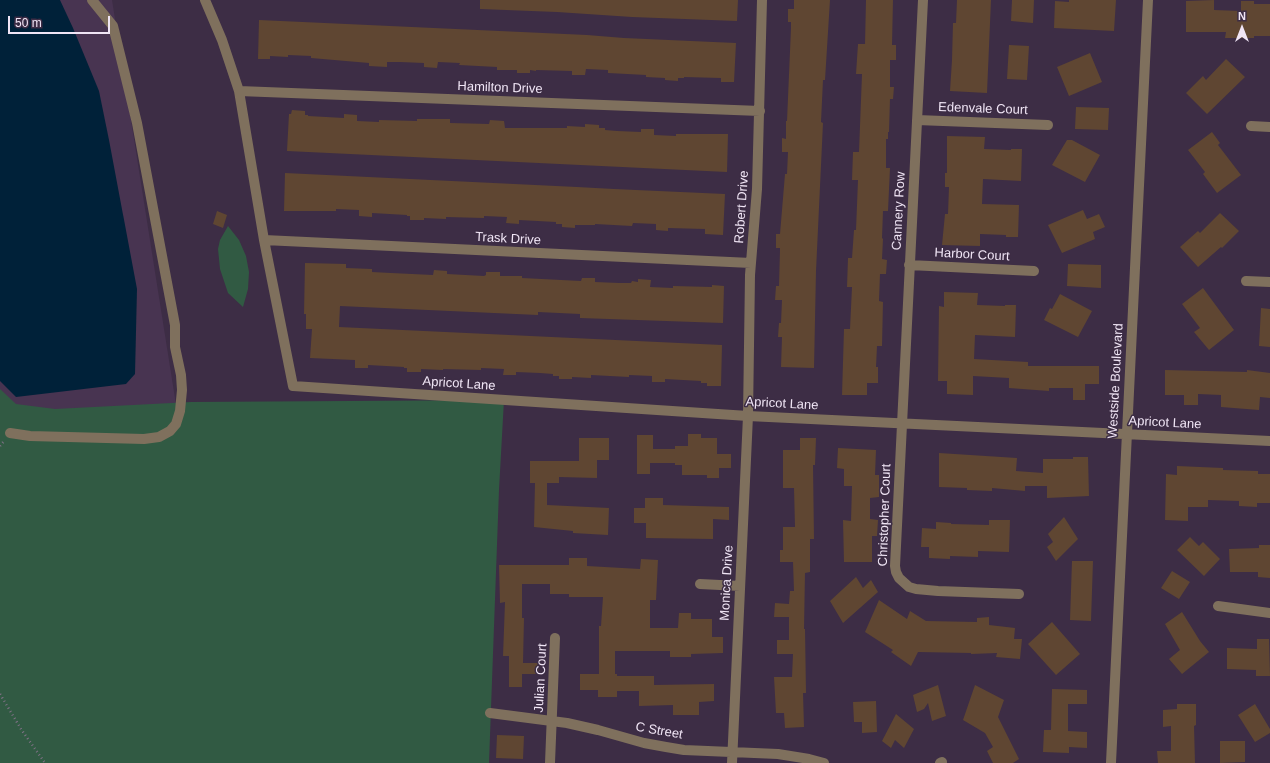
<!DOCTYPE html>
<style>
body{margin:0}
#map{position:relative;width:1270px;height:763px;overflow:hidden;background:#3d2d45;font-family:Arial,sans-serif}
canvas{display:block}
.north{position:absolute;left:1222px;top:8px;width:40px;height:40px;-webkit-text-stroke:3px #3d2d45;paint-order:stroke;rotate:0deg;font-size:11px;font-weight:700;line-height:16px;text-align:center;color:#f0e5f5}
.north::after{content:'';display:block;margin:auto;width:14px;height:18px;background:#f0e5f5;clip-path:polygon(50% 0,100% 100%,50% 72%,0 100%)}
.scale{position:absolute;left:8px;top:16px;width:102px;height:18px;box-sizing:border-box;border:2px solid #f0e5f5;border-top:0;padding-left:5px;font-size:12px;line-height:14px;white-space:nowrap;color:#f0e5f5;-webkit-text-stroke:3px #3d2d45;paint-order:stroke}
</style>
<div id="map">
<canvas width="1270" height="763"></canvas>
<div class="north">N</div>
<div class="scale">50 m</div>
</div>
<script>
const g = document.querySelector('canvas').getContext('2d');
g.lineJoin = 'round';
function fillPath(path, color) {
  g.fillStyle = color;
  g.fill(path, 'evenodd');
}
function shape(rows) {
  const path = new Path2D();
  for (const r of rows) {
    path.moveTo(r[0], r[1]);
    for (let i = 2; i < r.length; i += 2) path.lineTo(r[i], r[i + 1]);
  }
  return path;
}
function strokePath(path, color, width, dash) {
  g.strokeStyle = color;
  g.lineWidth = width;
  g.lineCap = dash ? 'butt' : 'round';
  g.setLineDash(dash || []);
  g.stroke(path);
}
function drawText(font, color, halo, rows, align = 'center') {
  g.font = font + ' Arial,sans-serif';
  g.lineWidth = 3;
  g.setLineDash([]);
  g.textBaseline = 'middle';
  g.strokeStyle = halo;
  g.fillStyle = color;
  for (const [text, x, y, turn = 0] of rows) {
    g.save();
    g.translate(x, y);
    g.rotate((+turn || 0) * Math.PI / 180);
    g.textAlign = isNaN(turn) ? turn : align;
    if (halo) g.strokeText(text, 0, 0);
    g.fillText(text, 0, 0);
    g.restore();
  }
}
fillPath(shape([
 [0,0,112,0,180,430,0,410]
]), '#483451');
fillPath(shape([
 [228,226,239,240,246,256,249,272,248,289,243,307,228,293,220,269,218,249,220,240],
 [0,389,16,404,55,409,191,402,504,400,499,490,489,763,0,763]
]), '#315a43');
fillPath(shape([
 [0,0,60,0,73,28,99,91,109,140,137,289,135,374,126,384,16,397,0,381]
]), '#002139');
fillPath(shape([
 [480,0,738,0,737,21,632,17,557,12,480,9],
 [794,0,830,0,825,80,823,80,821,122,823,123,816,271,814,368,781,367,782,337,778,337,779,323,781,323,782,300,775,300,776,286,779,286,780,250,780,248,776,248,776,234,780,234,785,174,787,174,788,152,782,152,782,138,786,139,786,121,787,121,791,28,791,22,788,22,788,9,794,9],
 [866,0,893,0,892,45,896,45,896,60,890,60,890,87,894,87,893,99,890,99,889,132,888,132,888,139,886,139,886,168,890,168,888,211,883,211,882,238,883,239,882,259,887,260,886,274,880,274,879,301,883,302,882,346,877,346,876,367,878,367,878,383,867,383,867,395,842,395,844,329,850,329,852,287,847,287,848,258,852,258,854,230,856,230,858,180,852,180,853,152,859,152,862,74,856,74,858,44,865,44],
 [957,0,991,0,987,93,950,91,952,60,953,23,956,23],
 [1012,0,1034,0,1033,23,1011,21],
 [1069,0,1116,0,1114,31,1054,28,1055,1,1069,2],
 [1214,0,1214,10,1241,11,1241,1,1254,1,1254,4,1270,4,1270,36,1254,36,1254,38,1225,38,1226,32,1186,32,1186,1],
 [259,20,587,35,624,38,736,43,734,82,721,82,721,78,684,77,684,78,678,78,678,81,665,80,665,78,646,77,646,75,608,73,608,70,586,69,585,75,572,75,572,71,536,70,536,71,530,70,530,73,517,73,517,70,497,70,497,67,459,65,460,63,438,62,437,68,424,67,424,63,400,62,387,62,387,67,369,66,369,63,311,58,311,56,288,55,288,57,270,56,270,59,258,59],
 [1009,45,1029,46,1027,80,1007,79],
 [1090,53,1102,82,1069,96,1057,67],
 [1226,59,1245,77,1207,114,1186,93,1203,76,1206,80],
 [1076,107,1109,108,1108,130,1075,129],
 [292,110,305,111,305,115,308,115,308,116,344,118,344,114,357,115,357,121,379,122,379,120,417,121,417,119,450,119,450,123,489,124,490,120,504,121,505,128,567,128,567,126,585,127,585,124,599,125,599,128,605,128,605,130,617,131,641,132,641,129,654,129,654,135,676,136,676,134,728,134,727,172,287,151,289,114,291,114],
 [1212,132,1220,143,1218,145,1241,175,1217,193,1203,174,1205,172,1188,150],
 [947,136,985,137,984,149,1011,150,1011,149,1022,149,1021,181,983,179,982,204,1019,205,1018,237,1006,237,1006,235,980,234,980,246,942,245,945,214,948,214,949,187,945,187,945,173,947,173],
 [1067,140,1072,140,1100,155,1085,182,1052,165],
 [285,173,577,187,614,189,725,194,723,235,705,234,705,229,668,228,668,231,656,230,656,224,633,223,632,226,595,224,595,225,575,225,575,228,562,227,562,224,556,224,556,222,519,220,519,224,506,223,507,217,484,216,484,218,446,217,446,219,424,218,424,220,410,220,410,216,407,216,407,215,372,213,372,217,359,216,359,210,336,209,336,211,284,211],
 [1083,210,1087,219,1099,214,1105,227,1093,232,1095,239,1062,253,1048,225],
 [217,211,227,215,223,228,213,224],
 [1220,213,1239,231,1222,248,1221,247,1198,267,1180,247,1198,231,1200,233],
 [305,263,346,264,346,268,372,269,372,272,391,273,433,275,434,270,447,271,447,274,484,276,486,275,486,272,500,272,500,276,522,276,522,278,581,281,582,278,595,278,595,282,619,283,631,283,632,281,638,282,638,279,651,280,650,287,673,288,673,286,712,287,712,285,724,286,723,323,580,318,580,314,538,312,538,315,340,306,339,327,722,345,721,386,707,386,707,383,701,383,701,381,665,379,665,382,652,382,652,376,629,375,629,377,591,375,591,378,572,377,572,379,559,379,559,376,553,376,553,374,540,373,516,372,516,375,503,375,504,369,481,368,481,370,443,369,443,370,421,369,421,372,407,372,407,368,404,368,404,367,368,365,368,368,355,368,355,360,310,358,312,329,306,329,306,314,304,314],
 [1068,264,1101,265,1101,288,1067,286],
 [1203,288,1234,330,1209,350,1194,332,1200,328,1182,304],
 [944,292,978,293,977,305,1005,306,1005,305,1016,305,1015,337,975,335,974,359,1028,362,1028,366,1099,366,1099,384,1085,384,1085,400,1073,400,1073,388,1049,388,1049,391,1009,388,1009,378,973,376,973,395,947,394,947,381,938,381,939,306,944,307],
 [1060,294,1092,311,1078,337,1044,320,1050,308,1052,309],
 [1261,308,1270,309,1270,347,1259,346],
 [1165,370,1247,372,1247,370,1270,373,1270,398,1260,397,1259,410,1221,407,1221,395,1198,394,1198,405,1184,405,1184,395,1165,395],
 [688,434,701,434,701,438,717,438,717,454,731,454,731,468,719,468,719,478,707,478,707,475,682,475,682,465,675,465,675,463,650,463,650,474,637,474,637,435,653,435,653,449,675,449,675,446,688,446],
 [579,438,609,438,609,460,597,460,597,478,559,477,559,483,547,483,547,505,609,508,608,535,573,533,573,531,534,527,535,483,530,483,530,461,579,461],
 [800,438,816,438,815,465,813,465,814,539,810,539,810,572,805,573,804,629,805,629,806,693,803,693,804,727,785,728,784,713,776,713,774,677,792,677,793,654,777,654,777,640,789,640,789,617,774,617,775,603,789,604,790,591,794,591,793,562,780,562,780,550,783,550,783,527,795,527,794,488,783,488,783,450,800,450],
 [838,448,876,450,875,475,879,475,879,497,870,498,870,519,878,520,877,536,872,536,872,562,844,562,843,520,851,521,852,486,844,486,844,469,837,468],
 [939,453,1017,458,1016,471,1043,473,1043,459,1073,459,1073,457,1088,457,1089,496,1047,498,1047,486,1025,486,1025,491,992,488,992,491,967,490,967,488,939,487],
 [1177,466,1223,468,1223,470,1258,471,1258,474,1270,474,1270,503,1257,503,1257,507,1239,506,1239,501,1208,500,1208,507,1188,507,1188,521,1165,520,1166,474,1177,475],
 [645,498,663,498,663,505,729,507,729,520,713,519,713,539,646,538,646,523,634,523,634,508,645,508],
 [1064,517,1078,539,1056,561,1047,547,1053,542,1048,534],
 [989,520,1010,520,1009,552,978,551,978,557,950,556,950,559,929,558,929,547,921,547,922,528,936,529,936,522,951,523,951,524,989,525],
 [1190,537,1199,546,1203,542,1220,559,1204,576,1177,550],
 [1259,545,1270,545,1270,578,1258,577,1258,572,1230,572,1229,549,1259,548],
 [569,558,587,558,587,566,640,569,641,559,658,560,656,600,650,600,650,628,678,628,679,613,691,613,691,619,712,619,712,637,723,637,723,653,691,654,691,657,670,657,670,651,615,651,615,674,617,674,617,676,654,676,654,685,714,684,714,701,699,702,699,715,673,715,673,705,639,706,639,691,617,691,617,697,598,697,598,690,580,690,580,674,599,674,599,626,601,626,603,597,569,597,569,594,550,594,550,584,522,584,522,618,524,618,523,663,539,663,539,674,522,674,522,687,509,687,509,656,503,656,505,602,500,603,499,565,569,565],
 [1072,561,1093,561,1091,621,1070,620],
 [1172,571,1190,582,1179,599,1161,588],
 [856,577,863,588,871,580,878,592,843,623,830,601],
 [879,600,907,619,910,611,926,621,977,622,977,618,989,617,989,625,1015,628,1014,639,1022,639,1020,659,996,657,997,653,971,654,971,653,918,652,911,666,891,652,893,650,865,632],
 [1182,612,1200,641,1209,652,1182,674,1169,659,1180,650,1165,624],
 [1052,622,1080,654,1056,675,1028,644],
 [1257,639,1269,639,1270,676,1256,676,1256,670,1227,669,1227,648,1257,649],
 [938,685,946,716,932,721,928,703,924,709,917,712,913,695],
 [975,685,1004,700,998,717,1019,759,1013,763,993,763,987,751,993,747,985,733,963,720],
 [1052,689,1087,690,1087,704,1068,704,1068,731,1087,732,1087,748,1069,747,1069,753,1043,752,1044,730,1051,730],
 [876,701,877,732,862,733,862,722,854,722,853,702],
 [1177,704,1196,704,1196,725,1194,726,1195,763,1158,763,1157,751,1171,751,1171,726,1163,727,1163,710,1177,709],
 [1255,704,1270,729,1270,733,1255,742,1238,715],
 [896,714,914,729,904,748,895,740,891,748,882,741],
 [497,735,524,736,523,759,496,758],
 [1220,741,1245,741,1245,762,1220,763]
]), '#5f4632');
strokePath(shape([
 [0,446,4,441],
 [0,694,21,729,45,763]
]), '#807287', 2.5, [1, 3]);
strokePath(shape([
 [205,0,222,40,239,91,264,240,293,386,748,416,1270,441],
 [923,0,895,566,896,572,899,578,909,587,916,589,938,591,1019,594],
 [239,91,760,111],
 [917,120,1048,125],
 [1251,126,1270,127],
 [264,240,751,263],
 [909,265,1034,271],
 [1246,281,1270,282],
 [10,433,30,436,144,439,159,437,170,431,176,424,180,411,182,390,181,375,175,347,175,325,137,123,113,26,92,0],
 [700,584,740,586],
 [1218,606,1270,613],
 [490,713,567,723,598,730,644,743,666,747,684,750,778,754,809,759,824,763],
 [550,763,555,638],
 [732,763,748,416,750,275,757,189,762,0],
 [940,763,942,762],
 [1111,763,1148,0]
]), '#7f705d', 10);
drawText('13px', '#f0e5f5', '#3d2d45', [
 ["Hamilton Drive",500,88,2],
 ["Edenvale Court",983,109,2],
 ["Robert Drive",742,207,-86],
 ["Cannery Row",899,211,-87],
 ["Trask Drive",508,239,3],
 ["Harbor Court",972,255,3],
 ["Westside Boulevard",1116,381,-87],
 ["Apricot Lane",459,384,4],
 ["Apricot Lane",782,404,3],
 ["Apricot Lane",1165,423,3],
 ["Christopher Court",885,515,-88],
 ["Monica Drive",727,583,-87],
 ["Julian Court",541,678,-87],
 ["C Street",659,731,10]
]);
</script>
